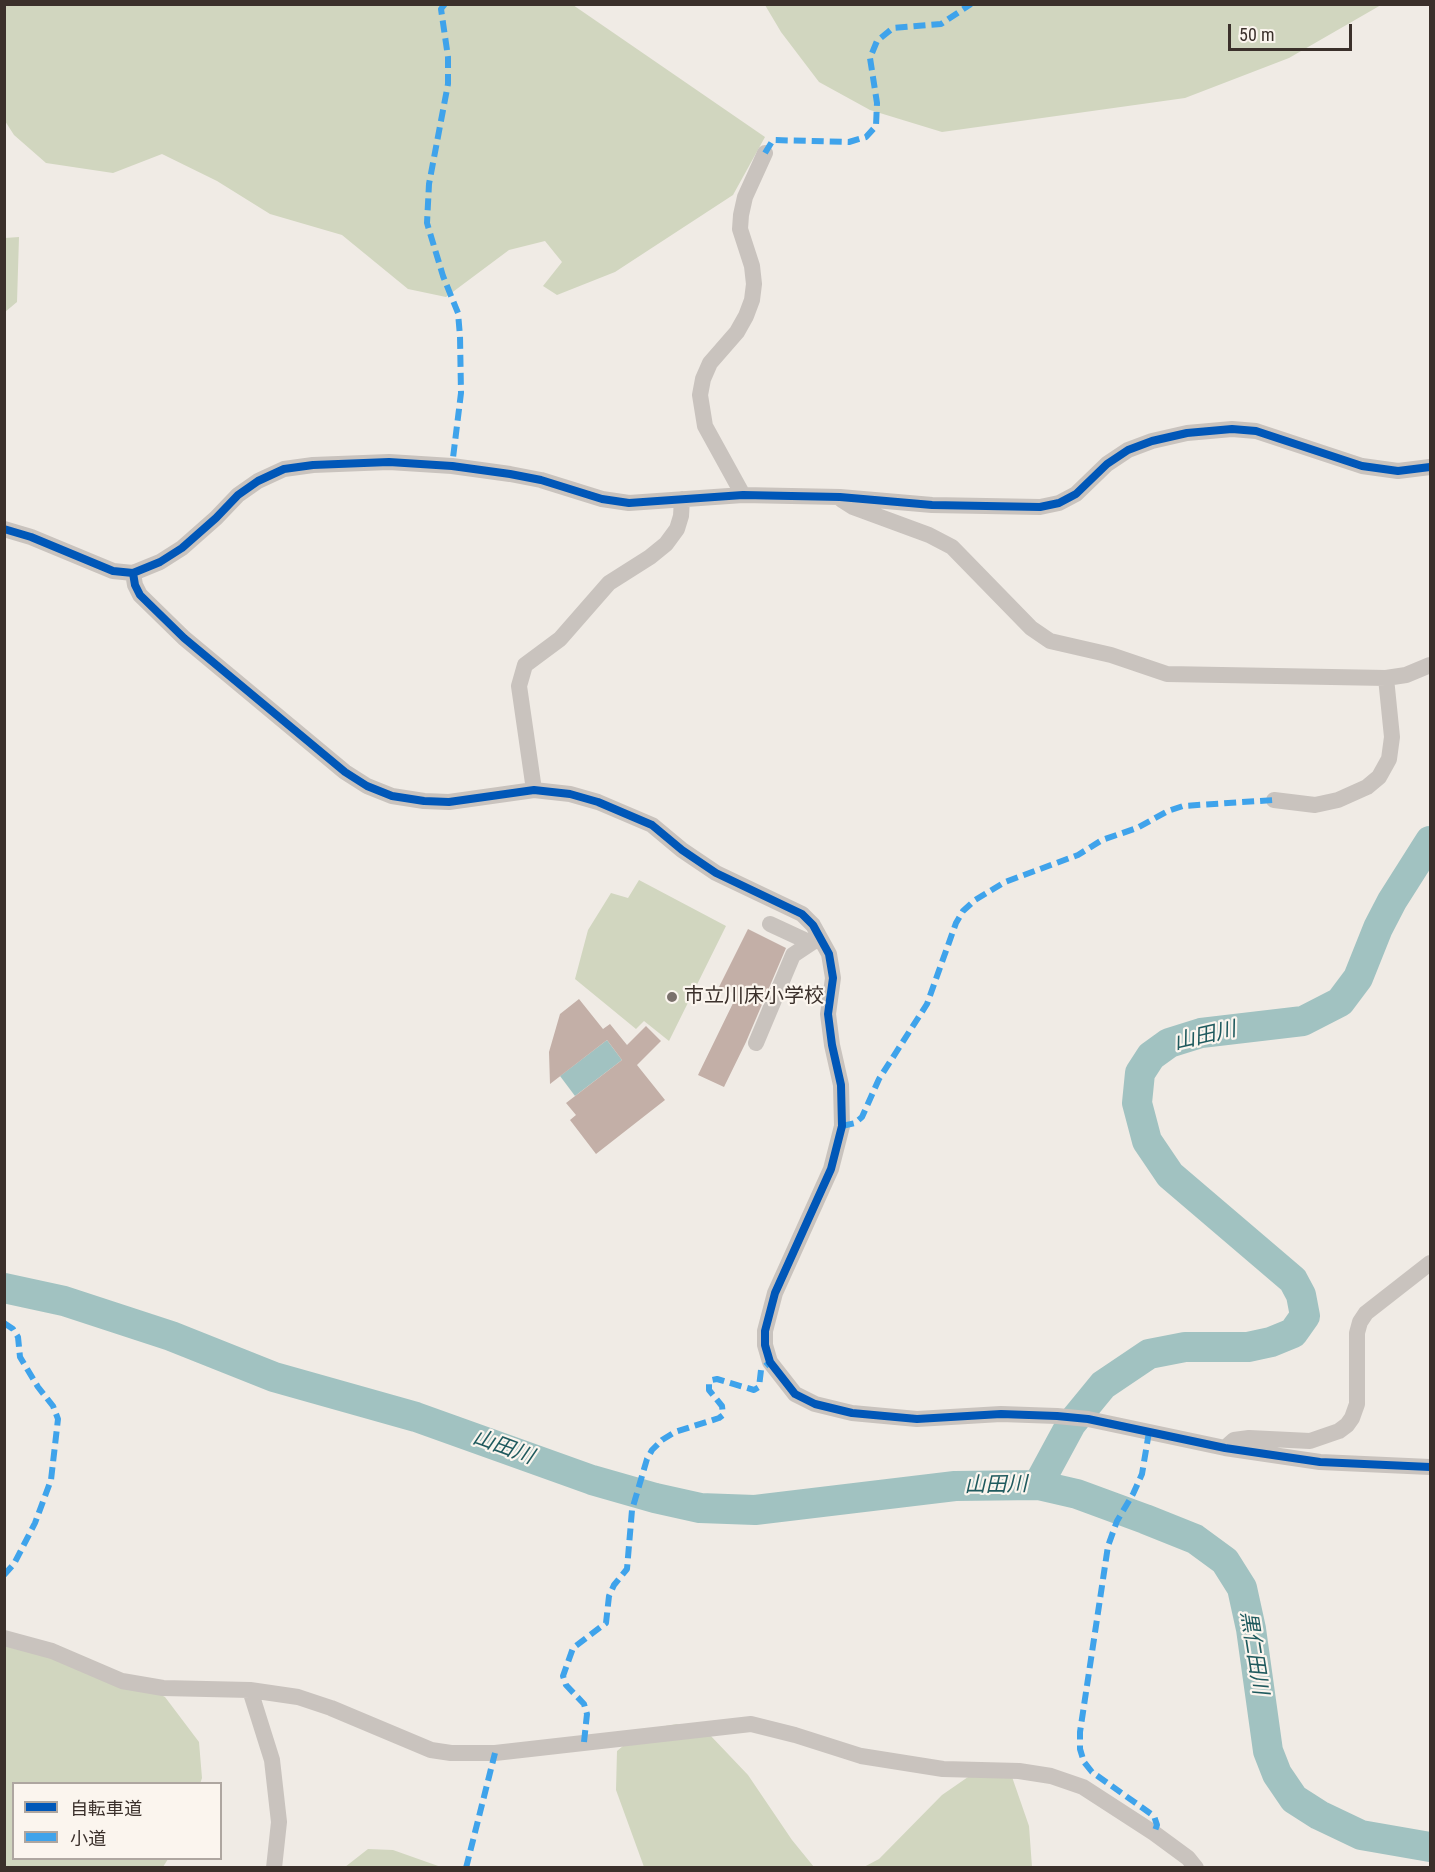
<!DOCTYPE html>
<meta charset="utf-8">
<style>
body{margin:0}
#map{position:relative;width:1435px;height:1872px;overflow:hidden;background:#f0ebe5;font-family:"Roboto Condensed","Noto Sans JP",sans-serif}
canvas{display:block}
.frame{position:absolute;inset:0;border:6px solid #3b302b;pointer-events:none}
.legend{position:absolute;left:12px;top:1782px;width:210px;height:78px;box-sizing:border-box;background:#fbf5ee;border:2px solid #aea6a0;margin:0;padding:8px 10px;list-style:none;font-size:18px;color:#3b302b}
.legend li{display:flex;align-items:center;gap:12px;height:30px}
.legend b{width:30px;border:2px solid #aea6a0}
.scale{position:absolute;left:1228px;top:24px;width:124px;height:27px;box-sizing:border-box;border:3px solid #3b302b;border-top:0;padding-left:8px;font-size:18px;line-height:21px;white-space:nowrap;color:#3b302b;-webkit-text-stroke:4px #fbf5ee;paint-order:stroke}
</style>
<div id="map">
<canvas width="1435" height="1872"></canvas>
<div class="frame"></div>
<ul class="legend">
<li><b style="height:8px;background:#0057b8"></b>自転車道</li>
<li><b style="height:8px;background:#3fa3eb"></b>小道</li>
</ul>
<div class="scale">50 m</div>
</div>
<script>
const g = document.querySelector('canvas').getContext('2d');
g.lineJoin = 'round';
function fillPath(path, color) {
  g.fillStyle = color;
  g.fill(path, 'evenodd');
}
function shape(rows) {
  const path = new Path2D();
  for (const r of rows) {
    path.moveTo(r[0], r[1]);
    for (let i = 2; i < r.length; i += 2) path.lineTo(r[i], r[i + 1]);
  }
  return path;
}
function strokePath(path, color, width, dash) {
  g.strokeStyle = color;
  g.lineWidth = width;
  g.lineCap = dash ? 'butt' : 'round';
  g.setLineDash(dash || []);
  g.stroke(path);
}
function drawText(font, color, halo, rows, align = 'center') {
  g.font = font + ' "Roboto Condensed","Noto Sans JP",sans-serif';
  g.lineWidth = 4.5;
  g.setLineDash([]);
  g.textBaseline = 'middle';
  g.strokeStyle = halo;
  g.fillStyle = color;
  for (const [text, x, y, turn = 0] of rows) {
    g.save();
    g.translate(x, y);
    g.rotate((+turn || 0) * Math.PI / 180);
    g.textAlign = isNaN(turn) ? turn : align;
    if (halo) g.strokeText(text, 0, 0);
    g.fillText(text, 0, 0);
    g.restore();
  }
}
fillPath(shape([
 [4,5,573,5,765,137,733,195,615,272,557,295,543,286,562,262,545,241,509,250,446,297,408,289,342,235,270,214,217,181,162,154,113,173,46,163,14,135,5,121],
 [765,5,1381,5,1289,58,1185,98,942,132,870,110,819,82,781,32],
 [19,237,17,302,5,312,5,238],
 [639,880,726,926,669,1041,644,1021,636,1029,575,979,588,930,611,893,628,898],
 [4,1641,117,1673,165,1697,199,1742,202,1778,200,1784,14,1784,14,1858,168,1859,163,1867,5,1867],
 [677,1724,709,1734,748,1775,792,1840,814,1867,644,1867,616,1790,617,1751,642,1730],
 [981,1768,1011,1774,1029,1826,1032,1867,862,1868,879,1859,942,1795],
 [368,1849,393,1850,441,1867,345,1867]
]), '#d1d6bf');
fillPath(shape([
 [607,1040,622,1060,575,1096,560,1076]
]), '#a1c2c1');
strokePath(shape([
 [4,1288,64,1301,171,1336,274,1377,416,1417,592,1480,655,1498,700,1508,755,1510,955,1486,1038,1485,1077,1494,1145,1519,1195,1539,1225,1561,1242,1588,1251,1629,1268,1751,1277,1774,1294,1799,1319,1815,1361,1835,1430,1847],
 [1038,1485,1071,1424,1103,1385,1149,1354,1185,1347,1248,1347,1271,1342,1293,1333,1305,1316,1301,1295,1293,1280,1170,1175,1147,1141,1137,1103,1140,1073,1151,1056,1169,1043,1201,1033,1303,1021,1340,1002,1358,978,1378,928,1392,901,1430,841]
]), '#a1c2c1', 30);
fillPath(shape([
 [748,929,786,948,746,1042,724,1087,698,1075,737,995,719,987],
 [579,999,603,1029,610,1024,627,1045,646,1026,661,1041,637,1065,665,1100,596,1154,570,1120,576,1115,566,1103,622,1060,607,1040,550,1084,549,1052,560,1014]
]), '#c3afa7');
strokePath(shape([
 [743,495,705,426,700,395,703,379,710,363,737,332,746,316,752,300,754,284,752,266,740,229,741,215,745,197,765,153],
 [842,500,853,507,929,535,952,547,1031,628,1050,641,1111,655,1167,674,1386,678,1406,675,1430,665],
 [4,529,31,537,113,571,133,573,160,562,182,548,216,518,238,495,258,481,284,469,313,465,389,462,452,466,510,474,541,480,602,499,629,503,743,495,840,497,932,505,1040,507,1059,503,1076,494,1107,464,1128,450,1152,441,1187,433,1232,429,1256,431,1362,466,1398,471,1430,467],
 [133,573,135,585,140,595,184,638,345,772,367,786,392,796,424,801,449,802,534,790,570,794,598,802,652,825,682,850,716,873,802,914,813,925,829,954,833,978,828,1014,832,1045,841,1085,842,1126,831,1169,775,1293,765,1331,765,1345,770,1362,795,1394,815,1404,852,1413,917,1419,1001,1414,1057,1416,1088,1419,1225,1448,1320,1462,1430,1467],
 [534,790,519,686,525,665,560,639,609,583,650,557,666,544,677,529,681,516,682,499],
 [1274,800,1315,805,1338,800,1367,787,1379,777,1389,759,1392,737,1386,678],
 [770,924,811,943,818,939],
 [756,1043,793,955,811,943],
 [1225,1448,1234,1440,1249,1438,1310,1441,1339,1431,1347,1425,1352,1418,1357,1404,1357,1333,1360,1322,1366,1313,1430,1263],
 [4,1638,52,1651,122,1681,163,1688,250,1690,298,1697,331,1708,431,1750,451,1753,495,1753,751,1724,795,1735,861,1756,943,1769,1019,1771,1051,1776,1083,1787,1154,1833,1188,1858,1196,1868],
 [250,1690,272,1760,279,1822,274,1868]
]), '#c9c3be', 16);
strokePath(shape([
 [445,4,441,9,448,57,448,84,429,184,427,223,443,276,458,313,460,336,461,393,452,466],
 [765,153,773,140,849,142,866,137,876,126,877,103,870,58,877,41,893,28,941,24,971,4],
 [842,1126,855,1123,862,1117,879,1079,927,1004,956,923,963,911,975,900,1005,882,1078,855,1102,840,1137,828,1168,811,1183,806,1274,800],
 [4,1323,13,1329,18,1337,20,1357,38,1387,53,1406,58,1419,51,1480,35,1523,14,1564,4,1575],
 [1149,1432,1142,1474,1133,1494,1117,1521,1108,1546,1080,1732,1080,1749,1084,1762,1092,1772,1154,1816,1157,1825,1154,1833],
 [584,1742,587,1714,584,1704,566,1685,563,1676,573,1648,606,1623,609,1596,614,1585,627,1569,632,1510,647,1459,652,1450,662,1440,675,1432,719,1418,723,1415,722,1406,709,1390,709,1383,712,1380,717,1379,754,1390,759,1387,761,1370,770,1362],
 [466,1868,495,1753]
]), '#3fa3eb', 6, [12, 6]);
strokePath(shape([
 [4,529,31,537,113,571,133,573,160,562,182,548,216,518,238,495,258,481,284,469,313,465,389,462,452,466,510,474,541,480,602,499,629,503,743,495,840,497,932,505,1040,507,1059,503,1076,494,1107,464,1128,450,1152,441,1187,433,1232,429,1256,431,1362,466,1398,471,1430,467],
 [133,573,135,585,140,595,184,638,345,772,367,786,392,796,424,801,449,802,534,790,570,794,598,802,652,825,682,850,716,873,802,914,813,925,829,954,833,978,828,1014,832,1045,841,1085,842,1126,831,1169,775,1293,765,1331,765,1345,770,1362,795,1394,815,1404,852,1413,917,1419,1001,1414,1057,1416,1088,1419,1225,1448,1320,1462,1430,1467]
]), '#0057b8', 8);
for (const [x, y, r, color] of [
 [672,997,6,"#7a716c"]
]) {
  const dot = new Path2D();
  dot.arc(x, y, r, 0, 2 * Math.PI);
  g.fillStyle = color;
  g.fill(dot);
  strokePath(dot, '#fbf5ee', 2);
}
drawText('20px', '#3b302b', '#fbf5ee', [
 ["市立川床小学校",684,997]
], 'left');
drawText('italic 21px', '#1f5a5e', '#fbf5ee', [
 ["山田川",1205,1037,-13],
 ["山田川",503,1448,20],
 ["山田川",996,1486,-1],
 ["黒仁田川",1253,1653,81]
]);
</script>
